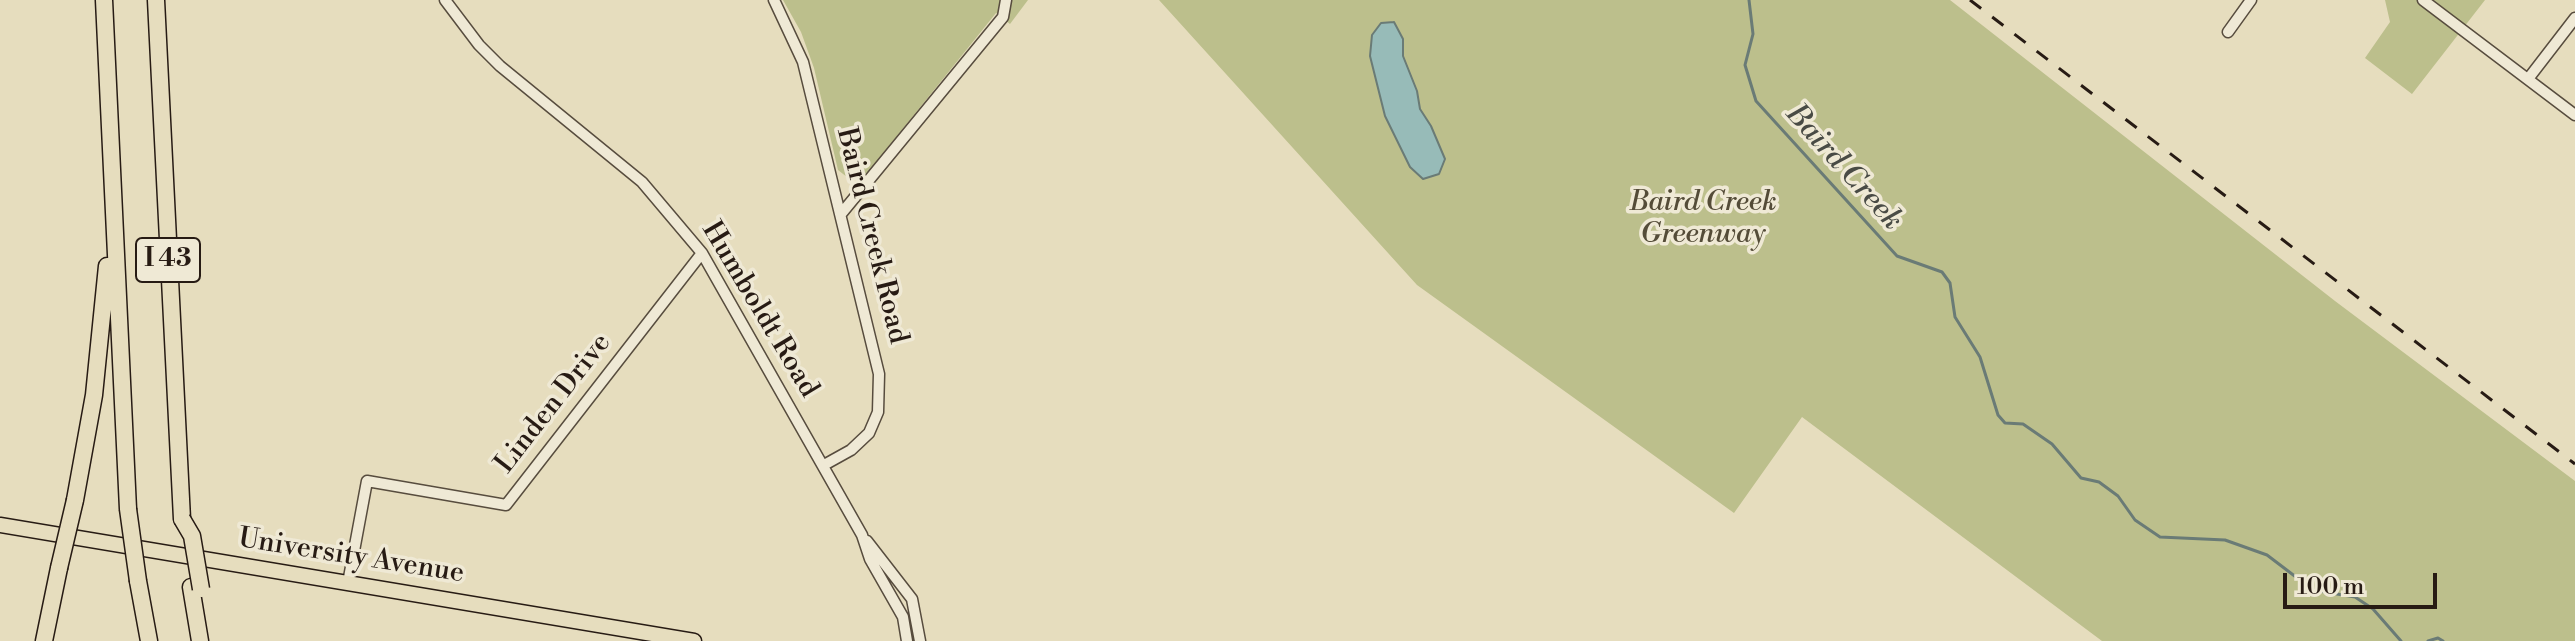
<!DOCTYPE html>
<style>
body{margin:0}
#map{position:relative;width:2575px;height:641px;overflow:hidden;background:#e6ddbe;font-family:"Libre Bodoni",serif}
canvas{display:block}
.scale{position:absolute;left:2283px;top:573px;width:154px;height:36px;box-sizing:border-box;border:4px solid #271b14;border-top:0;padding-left:10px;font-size:24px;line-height:28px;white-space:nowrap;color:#271b14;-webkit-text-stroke:6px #efe9d5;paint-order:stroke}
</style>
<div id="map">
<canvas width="2575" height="641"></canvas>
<div class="scale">100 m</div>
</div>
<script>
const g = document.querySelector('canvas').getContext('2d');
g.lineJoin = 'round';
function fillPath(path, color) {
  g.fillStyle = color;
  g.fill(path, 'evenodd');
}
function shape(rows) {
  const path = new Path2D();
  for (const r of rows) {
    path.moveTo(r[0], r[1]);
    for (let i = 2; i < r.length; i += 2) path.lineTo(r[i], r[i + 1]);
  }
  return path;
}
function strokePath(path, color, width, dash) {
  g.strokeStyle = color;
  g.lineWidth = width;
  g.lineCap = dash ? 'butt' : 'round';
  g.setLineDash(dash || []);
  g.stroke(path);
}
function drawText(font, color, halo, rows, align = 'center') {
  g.font = font + ' "Libre Bodoni",serif';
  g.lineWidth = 7;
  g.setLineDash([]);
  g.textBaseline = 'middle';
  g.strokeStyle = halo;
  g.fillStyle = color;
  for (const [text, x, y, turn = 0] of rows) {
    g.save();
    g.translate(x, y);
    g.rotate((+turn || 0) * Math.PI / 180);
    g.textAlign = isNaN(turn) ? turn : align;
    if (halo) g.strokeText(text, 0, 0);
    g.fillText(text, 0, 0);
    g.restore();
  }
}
fillPath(shape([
 [783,0,1028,0,1010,24,996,13,868,172,852,181,838,170,814,68,801,32],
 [1159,0,1950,0,2335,301,2575,481,2575,641,2102,641,1802,417,1734,513,1417,285],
 [2385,0,2485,0,2412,94,2365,58,2390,22]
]), '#bcbf8c');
const water = shape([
 [1394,22,1403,39,1403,56,1417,91,1420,109,1431,126,1445,159,1439,174,1423,179,1410,167,1385,116,1370,56,1372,35,1381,23,1394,22]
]);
fillPath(water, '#97bbb8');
strokePath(water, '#6a7b76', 2);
strokePath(shape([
 [1749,0,1753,34,1745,65,1756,101,1897,256,1942,272,1950,283,1955,317,1980,357,1998,415,2005,423,2023,424,2052,444,2081,478,2099,482,2118,496,2135,520,2160,537,2225,540,2267,555,2313,590,2355,597,2373,609,2401,641],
 [2428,641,2438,638,2443,641]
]), '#6a7b76', 3);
const minor = shape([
 [445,0,479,45,500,66,642,182,702,253,862,535,870,559,903,617,907,641],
 [774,0,803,62,879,374,878,412,869,433,851,450,824,465],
 [2423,0,2575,115],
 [2228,32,2251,0],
 [2528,79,2575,18],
 [841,214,1003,17,1006,0],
 [867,541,912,599,920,641],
 [348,583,367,481,506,505,702,253]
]);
const major = shape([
 [0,525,694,641]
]);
const highway = shape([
 [104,0,128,509],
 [156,0,182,519],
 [75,500,94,395,107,266],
 [138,581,149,641],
 [191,587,200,641],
 [44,641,59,568]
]);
strokePath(minor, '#574c3e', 13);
strokePath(major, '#271b14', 17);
strokePath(highway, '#271b14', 19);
strokePath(minor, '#efe9d5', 10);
strokePath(major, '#e6ddbe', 14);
strokePath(highway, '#e6ddbe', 16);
strokePath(shape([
 [1970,0,2575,464]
]), '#271b14', 3, [14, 14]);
const highwayBridge = shape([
 [128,509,138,581],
 [182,519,192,536,201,589],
 [59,568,75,500]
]);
strokePath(highwayBridge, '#271b14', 19, []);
strokePath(highwayBridge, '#e6ddbe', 16);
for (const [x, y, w] of [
 [168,260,64]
]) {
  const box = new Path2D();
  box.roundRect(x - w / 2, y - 22, w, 44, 6);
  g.fillStyle = '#efe9d5';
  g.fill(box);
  strokePath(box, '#271b14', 2);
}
drawText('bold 26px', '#271b14', null, [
 ["I 43",168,260]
]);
drawText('italic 28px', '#544c38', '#efe9d5', [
 ["Baird Creek",1703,203],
 ["Greenway",1703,235]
]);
drawText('28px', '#271b14', '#efe9d5', [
 ["Baird Creek Road",871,236,76],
 ["Humboldt Road",759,310,59],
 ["Linden Drive",554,404,-52],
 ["University Avenue",351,557,9]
]);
drawText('italic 30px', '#494b45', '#efe9d5', [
 ["Baird Creek",1843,168,48]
]);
</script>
